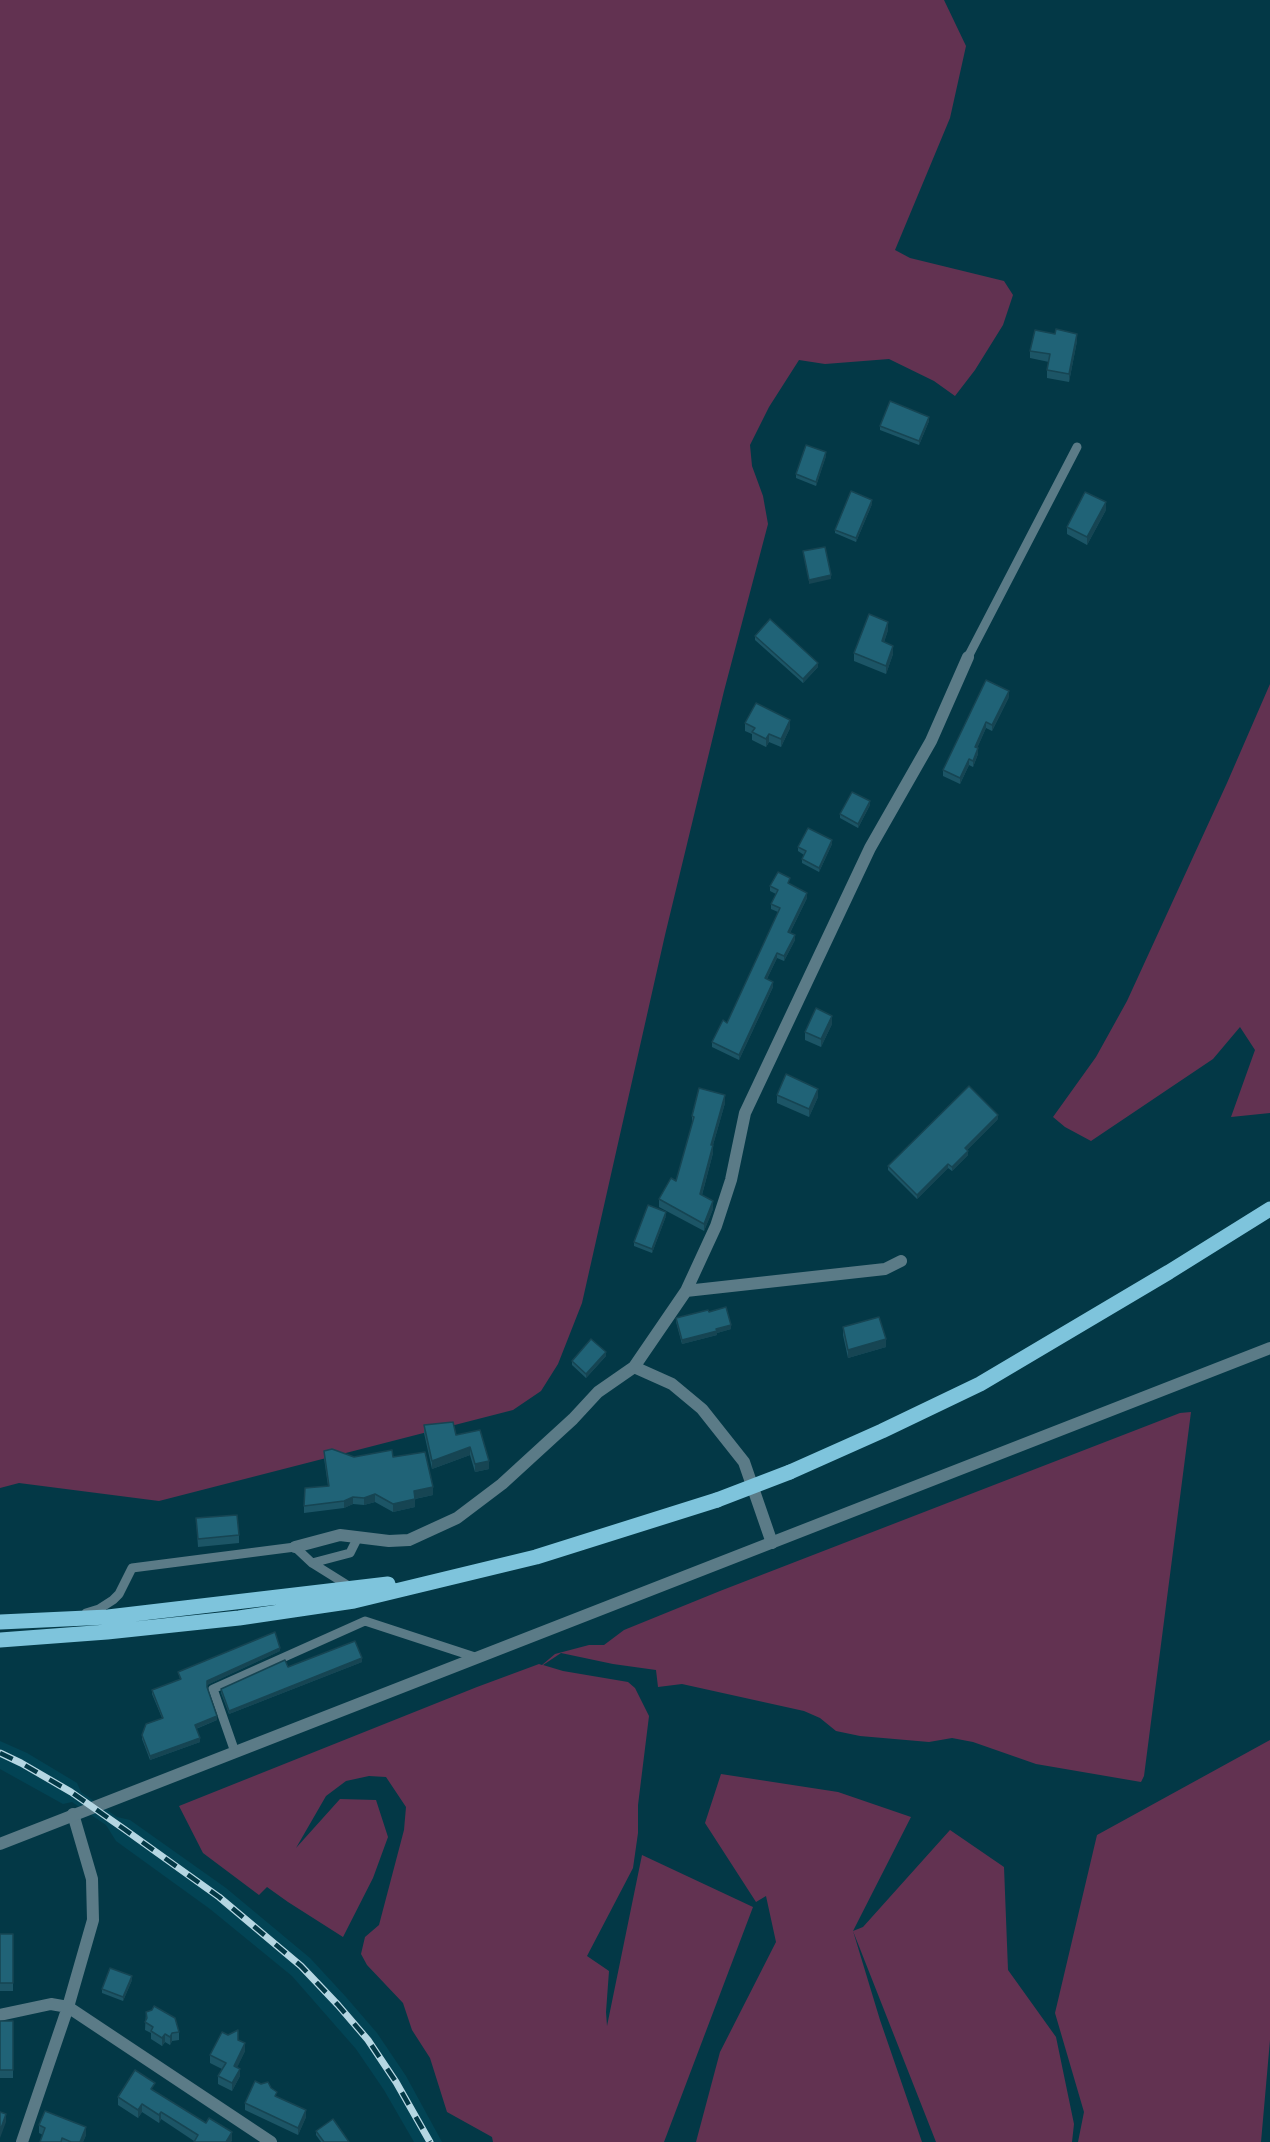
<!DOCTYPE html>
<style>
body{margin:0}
canvas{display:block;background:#033846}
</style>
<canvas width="1270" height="2142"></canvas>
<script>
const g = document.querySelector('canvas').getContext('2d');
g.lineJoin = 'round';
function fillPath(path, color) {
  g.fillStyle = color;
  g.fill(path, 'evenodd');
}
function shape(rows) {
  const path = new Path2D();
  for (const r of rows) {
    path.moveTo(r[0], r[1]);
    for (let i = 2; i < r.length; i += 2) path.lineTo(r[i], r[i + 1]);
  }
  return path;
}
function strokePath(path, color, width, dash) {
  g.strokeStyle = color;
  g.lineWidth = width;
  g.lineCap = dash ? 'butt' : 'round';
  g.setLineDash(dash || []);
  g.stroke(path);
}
fillPath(shape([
 [0,1741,27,1753,77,1783,81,1792,117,1817,130,1820,226,1888,310,1958,346,1997,377,2033,406,2076,442,2142,414,2142,384,2090,356,2049,292,1976,210,1909,116,1841,106,1825,72,1802,63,1804,0,1769]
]), '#024354');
fillPath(shape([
 [0,0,944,0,966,46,950,118,895,250,910,258,1004,281,1013,295,1003,325,975,370,955,396,934,381,889,359,825,364,799,360,769,407,750,445,752,466,763,496,768,524,724,691,665,935,582,1303,558,1364,541,1391,513,1410,159,1501,19,1483,0,1488],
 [1270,684,1270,1113,1231,1117,1255,1050,1240,1027,1213,1059,1091,1141,1065,1127,1053,1117,1096,1057,1127,1001,1227,783],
 [1191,1412,1144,1776,1141,1782,1036,1764,973,1742,952,1738,929,1742,860,1736,836,1731,820,1718,804,1711,682,1684,658,1687,656,1670,613,1664,561,1653,543,1665,563,1671,628,1682,635,1688,649,1716,638,1805,638,1833,633,1868,587,1956,609,1971,606,2012,607,2026,642,1855,753,1907,664,2142,493,2142,492,2137,447,2112,430,2058,412,2030,403,2003,367,1965,361,1954,365,1937,379,1925,404,1830,406,1807,386,1777,369,1776,346,1781,326,1796,296,1848,340,1799,376,1800,388,1837,373,1878,343,1937,288,1902,267,1887,259,1895,203,1853,179,1806,477,1687,539,1664,542,1665,555,1654,589,1645,604,1645,624,1630,720,1591,1180,1413],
 [1270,1740,1270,2040,1261,2142,1078,2142,1084,2112,1055,2013,1097,1835],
 [721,1774,838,1792,911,1817,853,1931,863,1927,950,1830,1004,1867,1008,1970,1056,2037,1074,2124,1072,2142,936,2142,853,1931,880,2020,922,2142,696,2142,720,2052,776,1942,766,1896,756,1902,705,1823]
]), '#623251');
strokePath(shape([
 [968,657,1077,447],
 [312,1563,350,1553,358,1537],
 [86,1613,99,1609,113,1600,119,1594,132,1568,295,1547,312,1563,352,1588],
 [235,1752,213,1689,365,1621,478,1658]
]), '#5b7b87', 9);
strokePath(shape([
 [686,1291,885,1269,901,1261],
 [634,1367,672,1384,702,1409,744,1462,772,1543],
 [295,1547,340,1535,389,1541,409,1540,457,1518,502,1484,573,1419,598,1392,634,1367,686,1291,716,1226,731,1180,745,1113,870,848,931,741,968,657],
 [0,2015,51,2004,68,2007,271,2142],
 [22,2142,68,2007,93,1920,92,1879,73,1814]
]), '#5b7b87', 12);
strokePath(shape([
 [0,1844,1270,1348]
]), '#5b7b87', 12);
strokePath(shape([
 [790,1472,882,1431,980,1384,1169,1272,1270,1209],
 [0,1622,108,1617,388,1584],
 [0,1640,107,1632,239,1618,354,1601,536,1557,717,1500]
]), '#7ec4dc', 15);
const rail = shape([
 [0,1753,21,1763,71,1792,124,1829,219,1897,301,1966,338,2005,368,2040,396,2082,430,2142]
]);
strokePath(rail, '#b5d6e2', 7);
strokePath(rail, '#033846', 4.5, [14]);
strokePath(shape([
 [717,1500,790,1472]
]), '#7ec4dc', 15);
fillPath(shape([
 [1055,334,1077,341,1069,382,1047,378,1047,370,1049,362,1030,358,1030,351],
 [929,421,919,445,880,430,880,426],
 [826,456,816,486,796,478,796,474],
 [872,504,856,542,835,533,835,530],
 [1106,510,1087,545,1067,534,1067,527],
 [888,630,884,642,893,654,886,674,854,661,854,653],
 [755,636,818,667,803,683,755,640],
 [1009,697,992,731,986,728,977,748,978,754,973,767,969,765,960,784,943,776,943,770],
 [745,723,790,728,781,747,769,742,766,747,752,740,752,734,745,731],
 [870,805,858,828,840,818,840,814],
 [832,844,819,872,802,863,802,859,804,855,798,851,798,847],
 [790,884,807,898,790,933,795,940,784,961,777,958,767,979,773,987,739,1060,712,1047,712,1042,727,1023,778,912,771,909,771,904,776,894,770,891,770,886],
 [832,1024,821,1047,805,1040,805,1032],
 [777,1095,818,1097,809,1117,777,1103],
 [725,1103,713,1145,713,1153,702,1195,713,1209,704,1231,659,1207,659,1199,676,1181,692,1124,692,1116],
 [998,1119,967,1150,968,1155,952,1171,948,1168,917,1199,888,1170,888,1166],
 [666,1216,652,1253,634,1246,634,1242],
 [709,1312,731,1329,717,1333,717,1335,682,1344,676,1322,676,1318],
 [843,1327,886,1347,848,1358,843,1335],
 [606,1356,586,1378,572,1365,572,1361],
 [424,1425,456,1435,480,1430,489,1469,475,1472,470,1455,432,1469,424,1433],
 [324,1451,354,1457,393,1457,433,1495,415,1499,415,1507,393,1512,375,1502,364,1505,353,1504,344,1508,304,1513,304,1506,328,1486,324,1458],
 [196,1518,239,1535,239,1543,198,1547],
 [280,1651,207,1685,207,1688,217,1720,196,1729,200,1742,150,1760,142,1739,142,1735,162,1718,152,1694,152,1690,180,1679,178,1672],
 [362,1662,229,1714,221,1693,221,1689,288,1667],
 [0,1934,13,1934,13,1991,0,1991],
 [132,1980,123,2001,102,1993,102,1989],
 [146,2012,179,2032,179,2040,172,2041,170,2045,165,2042,162,2046,151,2039,151,2033,145,2030],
 [0,2021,13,2021,13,2078,0,2078],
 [238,2040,245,2051,237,2067,240,2076,232,2091,218,2084,218,2076,222,2069,210,2063,210,2055],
 [271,2088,277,2097,306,2117,298,2135,245,2110,245,2103],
 [155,2091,232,2140,231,2142,194,2142,194,2141,161,2119,159,2123,142,2112,138,2118,118,2105,118,2097],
 [39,2125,86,2135,83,2142,40,2142,43,2135,39,2133],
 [316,2131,349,2142,321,2142,316,2135]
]), '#1c5566');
fillPath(shape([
 [1077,334,1077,341,1069,382,1069,374],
 [929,417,929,421,919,445,919,441],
 [826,452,826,456,816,486,816,482],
 [872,500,872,504,856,542,856,538],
 [1106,502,1106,510,1087,545,1087,537],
 [831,575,831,579,809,584,809,580],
 [888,622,888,630,882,649,882,641],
 [893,646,893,654,886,674,886,666],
 [818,663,818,667,803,683,803,679],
 [1009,691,1009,697,992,731,992,725],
 [790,720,790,728,781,747,781,739],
 [986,722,986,728,975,753,975,747],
 [769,734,769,742,766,747,766,739],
 [978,748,978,754,973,767,973,761],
 [969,759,969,765,960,784,960,778],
 [870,801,870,805,858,828,858,824],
 [832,840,832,844,819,872,819,868],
 [807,893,807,898,788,937,788,932],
 [795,935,795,940,784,961,784,956],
 [777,953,777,958,765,983,765,978],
 [773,982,773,987,739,1060,739,1055],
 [832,1016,832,1024,821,1047,821,1039],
 [818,1089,818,1097,809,1117,809,1109],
 [725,1095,725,1103,711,1152,711,1145],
 [998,1115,998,1119,965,1152,965,1148],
 [713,1145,713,1153,700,1202,700,1194],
 [968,1151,968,1155,952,1171,952,1167],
 [948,1164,948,1168,917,1199,917,1195],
 [713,1201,713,1209,704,1231,704,1224],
 [666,1212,666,1216,652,1253,652,1249],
 [731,1325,731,1329,717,1333,717,1335,682,1344,682,1340],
 [886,1339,886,1347,848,1358,848,1350],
 [606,1352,606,1356,586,1378,586,1374],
 [470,1447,470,1455,432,1469,432,1461],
 [489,1461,489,1469,475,1472,475,1464],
 [433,1487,433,1495,414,1499,414,1491],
 [375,1494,375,1502,364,1505,364,1498],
 [353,1497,353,1504,344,1508,344,1501],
 [415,1499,415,1507,393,1512,393,1504],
 [280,1648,280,1651,207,1685,207,1691,207,1681],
 [362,1658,362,1662,229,1714,229,1711],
 [217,1716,217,1720,195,1729,195,1725],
 [200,1738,200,1742,150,1760,150,1756],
 [132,1976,132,1980,123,2001,123,1997],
 [172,2033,172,2041,170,2045,170,2037],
 [165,2034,165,2042,162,2046,162,2038],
 [245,2043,245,2051,234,2074,234,2066],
 [240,2069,240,2076,232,2091,232,2083],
 [142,2104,142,2112,138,2118,138,2110],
 [306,2110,306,2117,298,2135,298,2128],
 [161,2112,161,2119,159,2123,159,2115],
 [6,2114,6,2122,0,2138,0,2131],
 [86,2127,86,2135,83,2142,80,2142],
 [232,2132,232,2140,231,2142,226,2142]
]), '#164553');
const building = shape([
 [1056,329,1077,334,1069,374,1047,370,1050,354,1030,351,1035,330,1055,334,1056,329],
 [890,401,929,417,919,441,880,426,890,401],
 [806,445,826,452,816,482,796,474,806,445],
 [851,491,872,500,856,538,835,530,851,491],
 [1085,492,1106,502,1087,537,1067,527,1085,492],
 [825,547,831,575,809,580,803,551,825,547],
 [869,614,888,622,882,641,893,646,886,666,854,653,869,614],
 [770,619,818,663,803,679,755,636,770,619],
 [986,680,1009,691,992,725,986,722,975,747,978,748,973,761,969,759,960,778,943,770,986,680],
 [756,703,790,720,781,739,769,734,766,739,752,732,755,728,745,723,756,703],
 [852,792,870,801,858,824,840,814,852,792],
 [808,828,832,840,819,868,802,859,806,851,798,847,808,828],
 [778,872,790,878,788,883,807,893,788,932,795,935,784,956,777,953,765,978,773,982,739,1055,712,1042,723,1020,727,1023,780,908,771,904,778,890,770,886,778,872],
 [816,1008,832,1016,821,1039,805,1032,816,1008],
 [786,1074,818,1089,809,1109,777,1095,786,1074],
 [969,1086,998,1115,965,1148,968,1151,952,1167,948,1164,917,1195,888,1166,969,1086],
 [699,1088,725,1095,711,1145,713,1145,700,1194,713,1201,704,1224,659,1199,671,1178,676,1181,694,1117,692,1116,699,1088],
 [648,1205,666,1212,652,1249,634,1242,648,1205],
 [726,1307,731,1325,716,1329,717,1331,682,1340,676,1318,708,1310,709,1312,726,1307],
 [879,1317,886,1339,848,1350,843,1327,879,1317],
 [591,1339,606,1352,586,1374,572,1361,591,1339],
 [453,1422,456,1435,480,1430,489,1461,475,1464,470,1447,432,1461,424,1425,453,1422],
 [332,1449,354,1457,392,1450,393,1457,425,1452,433,1487,414,1491,415,1499,393,1504,375,1494,364,1498,353,1497,344,1501,304,1506,305,1488,329,1486,324,1451,332,1449],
 [237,1515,239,1535,198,1539,196,1518,237,1515],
 [275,1632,280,1648,207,1681,207,1687,217,1716,195,1725,200,1738,150,1756,142,1735,146,1724,163,1718,152,1690,181,1679,178,1672,275,1632],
 [355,1641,362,1658,229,1711,221,1689,285,1660,288,1667,355,1641],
 [0,1934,13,1934,13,1983,0,1983,0,1934],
 [110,1968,132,1976,123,1997,102,1989,110,1968],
 [154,2006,175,2018,179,2032,172,2033,170,2037,165,2034,162,2038,151,2031,153,2027,145,2022,147,2018,146,2012,152,2010,154,2006],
 [0,2021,13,2021,13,2070,0,2070,0,2021],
 [238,2030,238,2040,245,2043,234,2066,240,2069,232,2083,218,2076,226,2063,210,2055,222,2032,228,2035,238,2030],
 [135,2070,155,2083,151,2089,206,2123,209,2118,232,2132,226,2142,194,2142,198,2135,161,2112,159,2115,142,2104,138,2110,118,2097,135,2070],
 [255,2081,261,2084,268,2082,271,2088,277,2092,275,2096,306,2110,298,2128,245,2103,255,2081],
 [45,2111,86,2127,80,2142,71,2142,62,2138,61,2142,40,2142,45,2128,39,2125,45,2111],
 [0,2112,6,2114,0,2131,0,2112],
 [333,2119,349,2142,324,2142,316,2131,333,2119]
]);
fillPath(building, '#206377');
strokePath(building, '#164553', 1.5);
</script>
